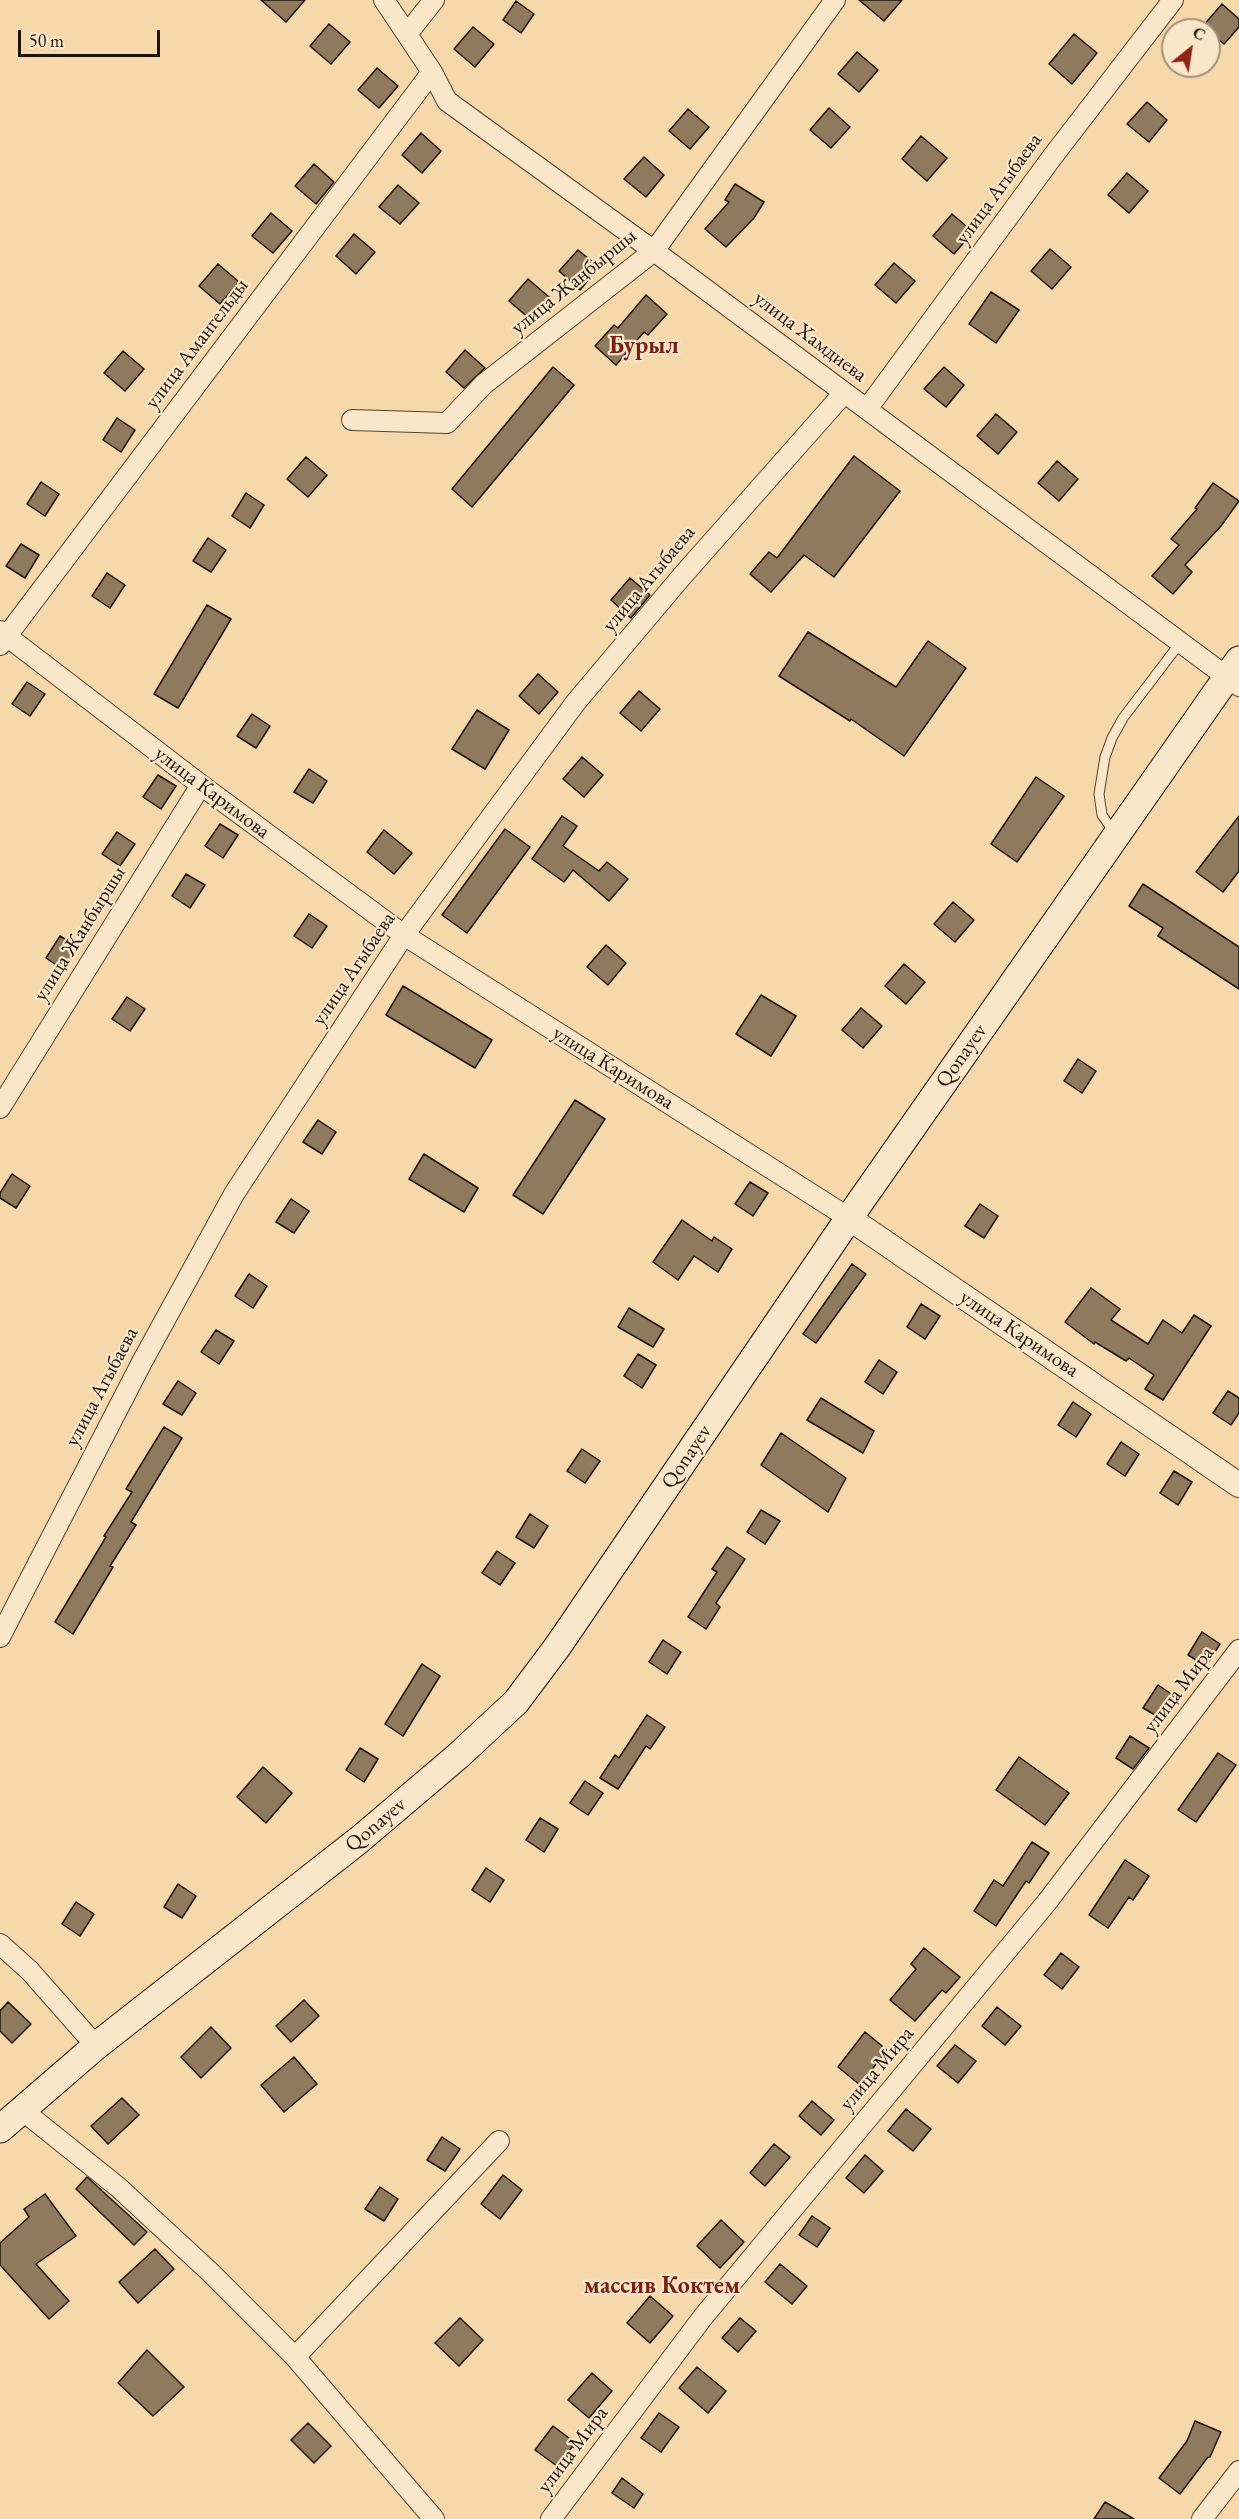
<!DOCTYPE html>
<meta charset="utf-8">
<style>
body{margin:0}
#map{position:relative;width:1239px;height:2519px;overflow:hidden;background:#f7d8ab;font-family:"EB Garamond",serif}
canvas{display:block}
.north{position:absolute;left:1161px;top:18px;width:60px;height:60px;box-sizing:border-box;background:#fae6c8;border:2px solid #a2927c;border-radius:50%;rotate:30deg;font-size:16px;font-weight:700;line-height:24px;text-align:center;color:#1e140b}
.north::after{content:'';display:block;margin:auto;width:21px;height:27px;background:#8f2418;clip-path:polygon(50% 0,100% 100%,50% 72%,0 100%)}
.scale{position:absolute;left:18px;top:30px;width:142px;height:27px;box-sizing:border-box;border:3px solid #1e140b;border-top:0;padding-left:8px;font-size:18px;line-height:21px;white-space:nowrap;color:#1e140b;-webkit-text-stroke:4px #fae6c8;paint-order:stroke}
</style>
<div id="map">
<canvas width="1239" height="2519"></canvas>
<div class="north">С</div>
<div class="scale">50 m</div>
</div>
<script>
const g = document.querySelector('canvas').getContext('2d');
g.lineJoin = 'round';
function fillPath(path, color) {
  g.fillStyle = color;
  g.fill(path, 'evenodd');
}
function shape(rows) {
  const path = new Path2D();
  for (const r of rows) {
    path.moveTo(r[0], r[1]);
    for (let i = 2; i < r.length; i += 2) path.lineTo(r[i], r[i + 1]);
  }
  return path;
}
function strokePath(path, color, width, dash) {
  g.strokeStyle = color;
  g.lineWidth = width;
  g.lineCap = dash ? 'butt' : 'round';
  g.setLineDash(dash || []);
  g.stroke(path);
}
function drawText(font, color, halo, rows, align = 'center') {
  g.font = font + ' "EB Garamond",serif';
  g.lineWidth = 4.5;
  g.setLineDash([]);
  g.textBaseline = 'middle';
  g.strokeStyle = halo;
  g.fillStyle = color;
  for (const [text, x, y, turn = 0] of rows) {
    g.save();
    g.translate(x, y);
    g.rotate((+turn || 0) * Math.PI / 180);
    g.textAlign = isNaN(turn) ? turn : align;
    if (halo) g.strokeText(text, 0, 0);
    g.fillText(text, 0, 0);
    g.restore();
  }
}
const building = shape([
 [261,0,305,0,286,22,261,0],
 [859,0,902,0,884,21,859,0],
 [516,1,534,14,521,33,503,20,516,1],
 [1222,4,1239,19,1239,27,1224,44,1203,26,1222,4],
 [329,24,350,42,331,64,310,46,329,24],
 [473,27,494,44,475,67,454,49,473,27],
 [1074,34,1097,53,1072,84,1049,64,1074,34],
 [857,52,878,70,859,92,838,74,857,52],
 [377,68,398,86,379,108,358,90,377,68],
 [1147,102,1167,120,1149,142,1127,124,1147,102],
 [829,108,850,127,831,148,810,130,829,108],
 [688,109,709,127,690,149,669,131,688,109],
 [421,133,441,151,422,173,402,155,421,133],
 [921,136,947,158,927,181,902,159,921,136],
 [644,157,664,175,646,197,624,179,644,157],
 [314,164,334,182,316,204,295,186,314,164],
 [1127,173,1148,191,1129,213,1108,195,1127,173],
 [735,184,764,202,754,218,726,247,705,229,729,202,725,200,735,184],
 [398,185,419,203,400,224,379,207,398,185],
 [271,213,292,231,273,253,252,236,271,213],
 [952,214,973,232,954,254,933,236,952,214],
 [354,234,375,252,356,274,336,256,354,234],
 [1050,249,1071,267,1052,289,1031,271,1050,249],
 [578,250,599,267,580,290,559,271,578,250],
 [894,263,915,281,896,303,875,285,894,263],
 [218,264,239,282,220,304,199,286,218,264],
 [528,279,549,297,530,319,509,301,528,279],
 [991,292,1019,310,996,343,969,324,991,292],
 [646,295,667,314,648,335,644,332,616,365,595,346,614,325,618,328,646,295],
 [465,350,485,368,464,388,446,372,465,350],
 [123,351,144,369,125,391,104,373,123,351],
 [553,367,574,385,472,507,452,489,553,367],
 [944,367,964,385,946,407,924,389,944,367],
 [996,414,1017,432,998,454,977,436,996,414],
 [117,418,135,430,121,452,103,440,117,418],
 [854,456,900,491,834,577,804,555,771,592,750,574,769,552,777,558,854,456],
 [306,457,327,475,308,497,287,479,306,457],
 [1057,461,1078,479,1059,501,1038,483,1057,461],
 [41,482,59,494,45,516,27,504,41,482],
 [1213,483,1239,501,1221,526,1185,565,1192,572,1173,594,1152,576,1179,545,1171,539,1197,509,1195,508,1213,483],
 [246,493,264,505,250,528,232,516,246,493],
 [208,538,226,550,211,572,193,561,208,538],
 [21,544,39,555,25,578,6,566,21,544],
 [107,573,125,585,110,608,92,596,107,573],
 [630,578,650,595,631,618,611,600,630,578],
 [207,605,231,619,178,708,154,694,207,605],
 [808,632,896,687,928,641,966,668,904,756,851,719,850,721,779,676,808,632],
 [538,674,558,692,539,714,519,696,538,674],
 [27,682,45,694,30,716,12,704,27,682],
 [639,691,660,709,641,731,620,713,639,691],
 [477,710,509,730,485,769,452,749,477,710],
 [252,714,270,726,256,748,237,736,252,714],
 [582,757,603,775,584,797,563,779,582,757],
 [309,769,327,781,313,803,294,792,309,769],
 [158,775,176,786,161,809,143,797,158,775],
 [1036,777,1064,796,1017,862,991,844,1036,777],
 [562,816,577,826,563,846,599,871,607,862,628,879,609,901,573,870,564,882,532,859,562,816],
 [1239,816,1239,871,1223,892,1196,872,1239,816],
 [220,824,238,835,223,858,205,846,220,824],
 [505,829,530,847,467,933,442,915,505,829],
 [384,830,412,853,394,874,367,852,384,830],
 [117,832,135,844,120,866,102,854,117,832],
 [186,874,205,885,190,908,172,896,186,874],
 [1143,884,1239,947,1239,989,1158,936,1163,928,1129,906,1143,884],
 [953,902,974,920,955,942,934,924,953,902],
 [309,914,327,926,312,948,294,936,309,914],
 [60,936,78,947,64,970,46,958,60,936],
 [606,945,626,963,608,985,587,967,606,945],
 [904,964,925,982,906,1004,885,986,904,964],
 [403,986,492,1040,475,1068,386,1015,403,986],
 [761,995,796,1016,771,1056,736,1034,761,995],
 [127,997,145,1009,130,1031,112,1019,127,997],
 [861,1008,882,1026,863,1048,842,1030,861,1008],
 [1078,1059,1096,1071,1082,1093,1064,1081,1078,1059],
 [575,1100,605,1119,543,1214,513,1195,575,1100],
 [318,1120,336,1132,322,1154,303,1142,318,1120],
 [424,1154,478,1188,464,1212,409,1179,424,1154],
 [12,1174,30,1186,16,1208,0,1198,0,1193,12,1174],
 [750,1182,768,1193,753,1216,735,1204,750,1182],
 [291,1199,309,1211,294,1233,276,1222,291,1199],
 [980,1204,998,1216,984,1238,965,1226,980,1204],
 [682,1220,712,1241,714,1237,732,1249,718,1272,694,1256,678,1280,653,1262,682,1220],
 [852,1264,866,1274,816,1343,803,1334,852,1264],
 [249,1274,267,1286,253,1308,235,1296,249,1274],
 [1091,1288,1120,1309,1111,1320,1148,1344,1163,1320,1182,1333,1194,1315,1211,1326,1163,1400,1145,1389,1154,1375,1129,1358,1126,1361,1095,1342,1094,1344,1065,1322,1091,1288],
 [921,1304,940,1316,925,1339,907,1327,921,1304],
 [629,1308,664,1329,653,1347,618,1327,629,1308],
 [216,1330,234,1341,219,1364,201,1352,216,1330],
 [638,1354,656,1365,642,1388,624,1376,638,1354],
 [879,1360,897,1372,883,1394,865,1382,879,1360],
 [178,1381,196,1393,182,1415,163,1404,178,1381],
 [1228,1391,1239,1398,1239,1413,1231,1425,1213,1413,1228,1391],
 [821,1398,874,1431,863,1453,807,1420,821,1398],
 [1073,1402,1091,1414,1076,1437,1058,1425,1073,1402],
 [164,1427,182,1438,131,1522,136,1525,110,1566,113,1567,73,1634,55,1622,106,1537,104,1536,132,1492,126,1489,164,1427],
 [781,1433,846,1478,828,1512,761,1465,781,1433],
 [1121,1442,1139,1454,1125,1476,1107,1464,1121,1442],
 [582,1449,600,1461,585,1483,567,1471,582,1449],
 [1174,1471,1192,1482,1178,1505,1160,1493,1174,1471],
 [761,1510,780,1521,765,1544,747,1532,761,1510],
 [530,1514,548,1526,534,1548,516,1537,530,1514],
 [727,1547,745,1559,716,1603,720,1607,706,1629,688,1617,717,1572,712,1569,727,1547],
 [497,1551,515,1563,500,1585,482,1573,497,1551],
 [1202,1632,1220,1644,1206,1666,1188,1655,1202,1632],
 [663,1640,681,1652,667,1674,649,1662,663,1640],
 [422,1664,440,1676,403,1736,385,1724,422,1664],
 [1158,1685,1176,1697,1162,1719,1143,1708,1158,1685],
 [647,1715,665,1727,650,1749,646,1746,618,1789,600,1778,615,1755,619,1758,647,1715],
 [1130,1736,1149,1748,1133,1769,1116,1758,1130,1736],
 [360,1748,378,1759,364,1782,346,1770,360,1748],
 [1218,1753,1236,1765,1196,1822,1178,1810,1218,1753],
 [1019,1757,1069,1793,1045,1825,996,1790,1019,1757],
 [263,1767,292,1793,266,1823,237,1797,263,1767],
 [585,1781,603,1793,588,1815,570,1803,585,1781],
 [540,1818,558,1829,544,1852,526,1840,540,1818],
 [1032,1842,1049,1853,1029,1883,1026,1881,996,1926,974,1911,994,1880,1003,1886,1032,1842],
 [1125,1860,1149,1876,1133,1900,1129,1897,1108,1928,1089,1915,1125,1860],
 [486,1868,504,1880,490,1902,472,1890,486,1868],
 [178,1884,196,1896,182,1918,164,1907,178,1884],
 [76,1902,94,1914,80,1936,62,1924,76,1902],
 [924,1948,960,1977,946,1993,942,1990,915,2021,890,2000,916,1969,911,1964,924,1948],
 [1061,1953,1079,1967,1062,1989,1044,1975,1061,1953],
 [304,2000,319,2016,291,2042,276,2026,304,2000],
 [8,2002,31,2024,12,2043,0,2031,0,2011,8,2002],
 [997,2007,1021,2026,1005,2045,982,2026,997,2007],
 [211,2027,231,2048,201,2078,181,2057,211,2027],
 [865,2032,887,2050,860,2085,838,2067,865,2032],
 [955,2045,976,2061,958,2083,937,2066,955,2045],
 [294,2057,317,2084,284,2112,261,2085,294,2057],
 [122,2098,139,2115,108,2144,91,2126,122,2098],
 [812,2101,834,2120,821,2135,799,2116,812,2101],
 [906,2109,931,2129,913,2151,888,2131,906,2109],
 [442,2137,460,2149,445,2171,427,2160,442,2137],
 [774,2144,790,2157,765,2186,750,2173,774,2144],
 [865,2155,883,2171,864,2193,846,2178,865,2155],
 [503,2175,522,2190,500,2219,481,2204,503,2175],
 [87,2177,147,2232,134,2245,76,2189,87,2177],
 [380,2187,398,2199,384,2221,365,2209,380,2187],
 [45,2194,76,2236,36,2264,69,2301,49,2319,0,2265,0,2243,29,2217,24,2209,45,2194],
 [812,2216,830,2228,817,2247,799,2235,812,2216],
 [721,2220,744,2242,720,2268,697,2246,721,2220],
 [155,2249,174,2269,138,2303,119,2282,155,2249],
 [780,2264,807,2286,792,2304,765,2282,780,2264],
 [650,2296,673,2316,650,2343,627,2323,650,2296],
 [460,2318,483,2340,459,2366,435,2343,460,2318],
 [740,2318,756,2331,738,2352,722,2338,740,2318],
 [147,2350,184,2387,153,2416,118,2383,147,2350],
 [697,2367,726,2391,708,2413,679,2388,697,2367],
 [592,2373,612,2391,589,2418,568,2400,592,2373],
 [659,2413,679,2427,661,2452,641,2438,659,2413],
 [1195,2421,1221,2432,1210,2457,1208,2457,1180,2494,1159,2478,1187,2441,1195,2421],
 [308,2423,331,2446,314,2463,291,2440,308,2423],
 [553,2426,581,2447,572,2447,557,2466,535,2450,553,2426],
 [622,2478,643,2494,634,2508,612,2493,622,2478],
 [1105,2502,1134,2519,1094,2519,1105,2502]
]);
fillPath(building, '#8f7a5e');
strokePath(building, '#1e140b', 1.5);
const service = shape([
 [1114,832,1102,815,1099,794,1105,757,1112,738,1123,718,1180,643]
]);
const minor = shape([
 [384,0,432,72,447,101,654,251,1239,686],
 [407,34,434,0],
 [867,409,1053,156,1173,0],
 [352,420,447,423,484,384,654,251,835,0],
 [0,631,201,785,404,935,849,1218],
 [0,645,432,72],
 [0,1108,201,785],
 [0,1637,142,1362,234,1194,404,935,576,702,683,575,844,393],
 [0,1944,30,1971,96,2046],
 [22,2110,118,2187,210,2272,295,2357,434,2519],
 [295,2357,499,2141],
 [551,2519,703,2317,1047,1902,1239,1650],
 [1202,2519,1239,2471]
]);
const tertiary = shape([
 [849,1218,1239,1485]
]);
const secondary = shape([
 [0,2129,96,2046,359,1840,458,1756,516,1702,558,1646,849,1218,1239,660]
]);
strokePath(service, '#544533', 11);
strokePath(minor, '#544533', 22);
strokePath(tertiary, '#544533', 26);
strokePath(secondary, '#1e140b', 29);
strokePath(service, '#fae6c8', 9);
strokePath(minor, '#fae6c8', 20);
strokePath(tertiary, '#fae6c8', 24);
strokePath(secondary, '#fae6c8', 27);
drawText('21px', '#1e140b', '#fae6c8', [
 ["улица Агыбаева",999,189,-54],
 ["улица Жаңбыршы",574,282,-39],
 ["улица Хамдиева",810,337,37],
 ["улица Амангельды",197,344,-53],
 ["улица Агыбаева",649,579,-50],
 ["улица Каримова",212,793,37],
 ["улица Жанбыршы",80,934,-58],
 ["улица Агыбаева",354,969,-56],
 ["Qonayev",962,1056,-55],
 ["улица Каримова",613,1068,32],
 ["улица Каримова",1019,1334,34],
 ["улица Агыбаева",102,1387,-62],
 ["Qonayev",687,1457,-56],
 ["улица Мира",1179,1690,-53],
 ["Qonayev",376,1825,-40],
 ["улица Мира",877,2069,-50],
 ["улица Мира",573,2450,-53]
]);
drawText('bold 24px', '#7a1f14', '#fae6c8', [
 ["Бурыл",644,346],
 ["массив Коктем",662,2286]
]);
</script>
